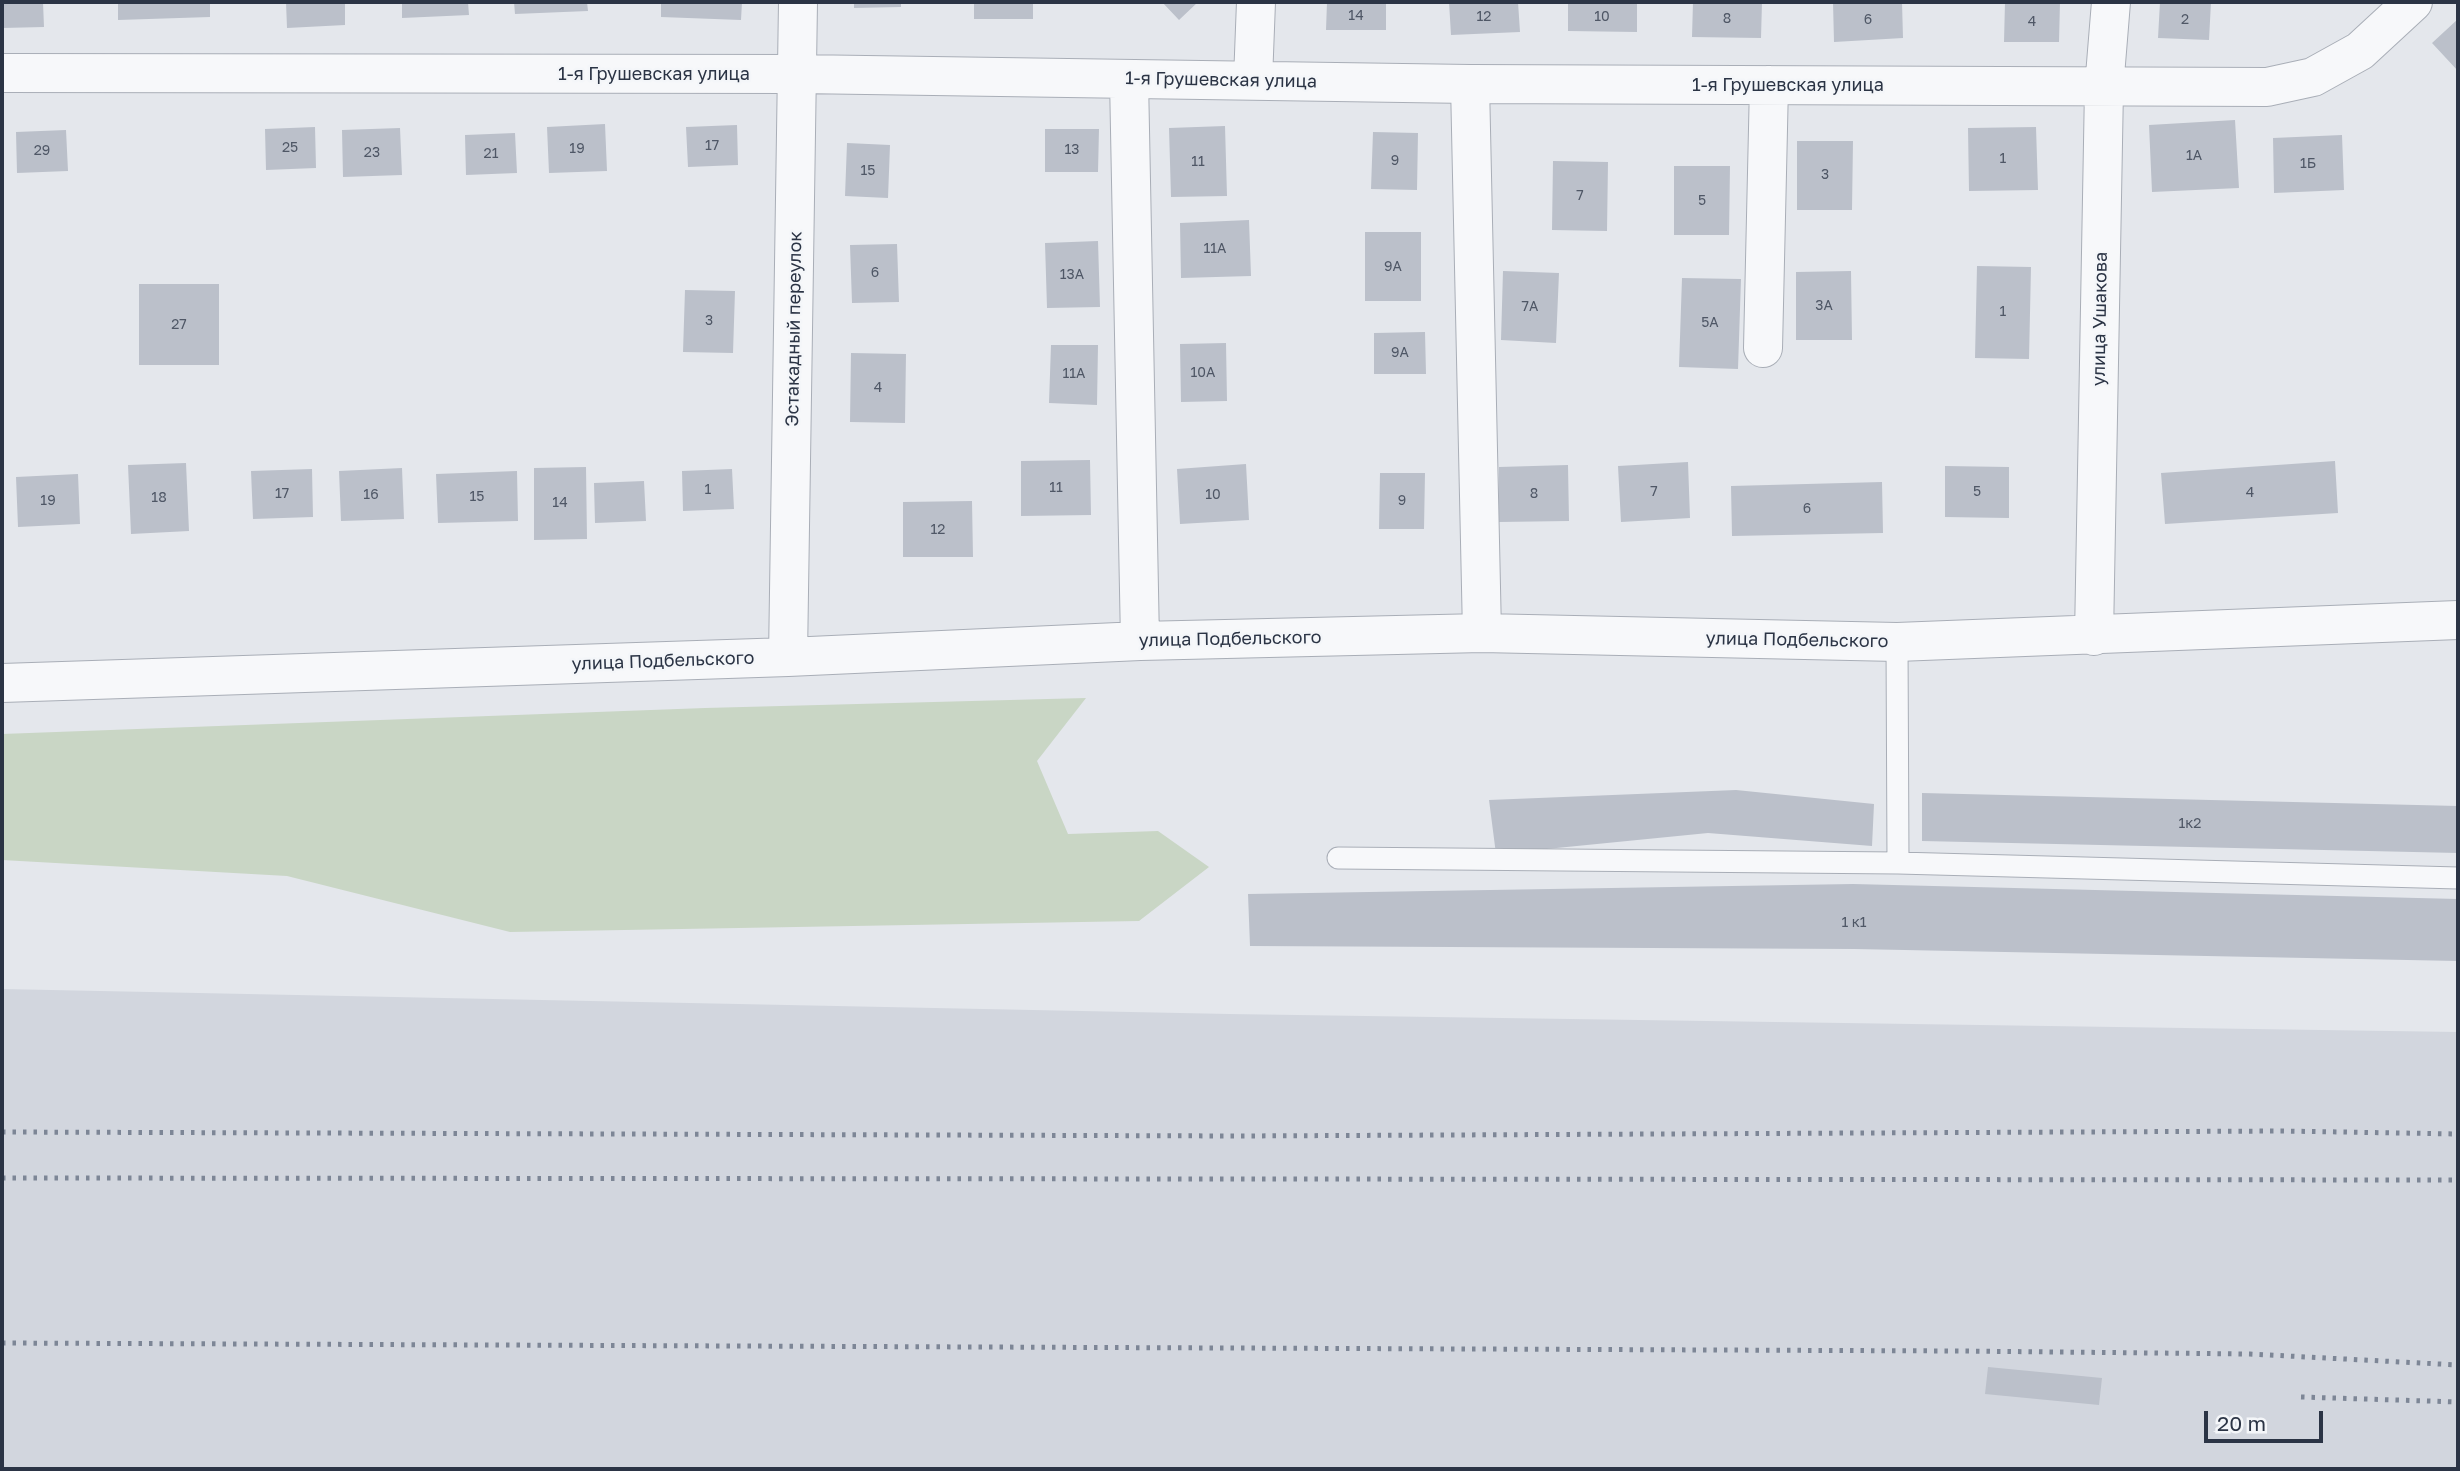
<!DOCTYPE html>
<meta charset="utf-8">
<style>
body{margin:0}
#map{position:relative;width:2460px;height:1471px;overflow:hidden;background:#e4e7ec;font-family:"Golos Text",sans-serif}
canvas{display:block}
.frame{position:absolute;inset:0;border:4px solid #2b3445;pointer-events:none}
.scale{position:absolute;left:2204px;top:1411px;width:119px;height:32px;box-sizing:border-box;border:4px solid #2b3445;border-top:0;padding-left:9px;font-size:21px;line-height:24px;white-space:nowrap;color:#2b3445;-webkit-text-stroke:5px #f4f6f9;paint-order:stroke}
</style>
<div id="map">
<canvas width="2460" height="1471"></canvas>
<div class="frame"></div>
<div class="scale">20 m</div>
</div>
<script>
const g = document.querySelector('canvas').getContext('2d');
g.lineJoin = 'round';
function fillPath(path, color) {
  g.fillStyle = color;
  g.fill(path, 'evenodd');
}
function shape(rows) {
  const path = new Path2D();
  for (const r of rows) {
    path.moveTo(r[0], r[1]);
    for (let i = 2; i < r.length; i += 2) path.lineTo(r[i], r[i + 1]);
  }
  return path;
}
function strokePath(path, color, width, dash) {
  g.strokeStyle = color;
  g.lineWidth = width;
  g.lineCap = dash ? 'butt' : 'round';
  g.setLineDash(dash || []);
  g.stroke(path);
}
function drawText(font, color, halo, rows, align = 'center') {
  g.font = font + ' "Golos Text",sans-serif';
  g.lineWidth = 5;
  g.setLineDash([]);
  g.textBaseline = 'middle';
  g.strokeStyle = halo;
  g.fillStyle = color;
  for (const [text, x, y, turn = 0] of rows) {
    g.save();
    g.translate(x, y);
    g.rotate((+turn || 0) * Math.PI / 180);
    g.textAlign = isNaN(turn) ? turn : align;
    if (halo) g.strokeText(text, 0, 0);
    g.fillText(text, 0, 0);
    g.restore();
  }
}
fillPath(shape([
 [2,989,1229,1014,2458,1032,2458,1469,2,1469]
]), '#d2d6de');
fillPath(shape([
 [1086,698,1037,761,1068,834,1158,831,1209,867,1139,921,510,932,287,876,2,860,2,734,705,708]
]), '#c9d6c5');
fillPath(shape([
 [2,2,43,2,44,27,2,28],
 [118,2,210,2,210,17,118,20],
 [286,2,345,2,345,25,287,28],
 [402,2,468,2,469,15,402,18],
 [514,2,587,2,588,11,515,14],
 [661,2,742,2,741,20,661,17],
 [854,2,901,2,901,7,854,8],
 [974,2,1033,2,1033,19,974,19],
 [1162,2,1198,2,1179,20],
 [1327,2,1386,2,1386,30,1326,30],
 [1449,2,1518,2,1520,32,1451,35],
 [1568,2,1637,2,1637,32,1568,31],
 [1693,2,1762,2,1761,38,1692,37],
 [1833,2,1902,2,1903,38,1834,42],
 [2005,2,2060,2,2059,42,2004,42],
 [2160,2,2211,2,2209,40,2158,38],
 [2458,19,2458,71,2432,43],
 [2235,120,2239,188,2152,192,2149,125],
 [605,124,607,171,549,173,547,127],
 [737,125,738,165,688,167,686,127],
 [1225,126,1227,196,1171,197,1169,128],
 [315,127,316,168,266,170,265,129],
 [2036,127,2038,190,1969,191,1968,128],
 [400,128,402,175,343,177,342,130],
 [1045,129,1099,129,1098,172,1045,172],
 [66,130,68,171,17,173,16,132],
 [1373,132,1418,133,1417,190,1371,189],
 [515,133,517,173,466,175,465,135],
 [2342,135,2344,190,2274,193,2273,138],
 [1797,141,1853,141,1852,210,1797,210],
 [847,143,890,145,888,198,845,196],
 [1553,161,1608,162,1607,231,1552,230],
 [1674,166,1730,166,1729,235,1674,235],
 [1249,220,1251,276,1181,278,1180,223],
 [1365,232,1421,232,1421,301,1365,301],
 [1098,241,1100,307,1047,308,1045,243],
 [897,244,899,302,852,303,850,245],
 [1977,266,2031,267,2029,359,1975,358],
 [1503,271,1559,273,1556,343,1501,340],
 [1851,271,1852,340,1796,340,1796,272],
 [1682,278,1741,279,1738,369,1679,367],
 [139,284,219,284,219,365,139,365],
 [685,290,735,291,733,353,683,352],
 [1425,332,1426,374,1374,374,1374,333],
 [1226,343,1227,401,1181,402,1180,344],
 [1051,345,1098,345,1097,405,1049,403],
 [851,353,906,354,905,423,850,422],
 [1090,460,1091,515,1021,516,1021,461],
 [2335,461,2338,513,2165,524,2161,473],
 [1688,462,1690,518,1621,522,1618,466],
 [186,463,189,531,131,534,128,465],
 [1246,464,1249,520,1180,524,1177,469],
 [1568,465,1569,521,1499,522,1499,467],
 [1945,466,2009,467,2009,518,1945,517],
 [586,467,587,539,534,540,534,468],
 [402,468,404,519,341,521,339,471],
 [312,469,313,517,253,519,251,471],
 [732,469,734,509,683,511,682,471],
 [517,471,518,521,438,523,436,474],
 [1380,473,1425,473,1424,529,1379,529],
 [78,474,80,524,18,527,16,477],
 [644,481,646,521,595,523,594,483],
 [1882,482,1883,533,1732,536,1731,486],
 [972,501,973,557,903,557,903,502],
 [1736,790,1874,804,1872,846,1708,833,1496,854,1489,800],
 [1922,793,2458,806,2458,853,1922,841],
 [1853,884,2458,899,2458,961,1854,949,1250,946,1248,894],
 [1988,1367,2102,1378,2099,1405,1985,1394]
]), '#bbc0ca');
const lane = shape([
 [1897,642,1898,863],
 [1338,858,1898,863,2458,878]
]);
const street = shape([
 [2,73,799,74,1470,84,2267,87,2313,77,2360,51,2413,2],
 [1129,79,1140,641],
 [1253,80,1256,2],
 [1470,84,1482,633],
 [1763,348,1769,85],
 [2094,636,2104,88,2111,2],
 [788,657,798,2],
 [2,683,788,657,1140,641,1482,633,1897,642,2458,620]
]);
strokePath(lane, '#a9aeb7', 23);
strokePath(street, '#a9aeb7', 40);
strokePath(lane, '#f7f8fa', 21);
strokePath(street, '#f7f8fa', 38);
strokePath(shape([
 [2,1132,1239,1136,2283,1131,2458,1134],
 [2,1178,2458,1180],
 [2,1343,1960,1351,2250,1354,2458,1365],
 [2301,1397,2458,1402]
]), '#7d8696', 5, [3.5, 7]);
drawText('14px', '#4f5766', null, [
 ["14",1356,16],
 ["12",1484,17],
 ["10",1602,17],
 ["8",1727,19],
 ["6",1868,20],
 ["2",2185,20],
 ["4",2032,22],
 ["17",712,146],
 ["25",290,148],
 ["19",577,149],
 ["13",1072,150],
 ["29",42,151],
 ["23",372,153],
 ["21",491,154],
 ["1А",2194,156],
 ["1",2003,159],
 ["9",1395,161],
 ["11",1198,162],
 ["1Б",2308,164],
 ["15",868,171],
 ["3",1825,175],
 ["7",1580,196],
 ["5",1702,201],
 ["11А",1215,249],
 ["9А",1393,267],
 ["6",875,273],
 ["13А",1072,275],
 ["3А",1824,306],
 ["7А",1530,307],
 ["1",2003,312],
 ["3",709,321],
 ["5А",1710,323],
 ["27",179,325],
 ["9А",1400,353],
 ["10А",1203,373],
 ["11А",1074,374],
 ["4",878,388],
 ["11",1056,488],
 ["1",708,490],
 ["7",1654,492],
 ["5",1977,492],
 ["4",2250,493],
 ["17",282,494],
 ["8",1534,494],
 ["16",371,495],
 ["10",1213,495],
 ["15",477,497],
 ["18",159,498],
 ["19",48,501],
 ["9",1402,501],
 ["14",560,503],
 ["6",1807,509],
 ["12",938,530],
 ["1к2",2190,824],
 ["1 к1",1854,923]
]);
drawText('18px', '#2b3445', '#f4f6f9', [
 ["1-я Грушевская улица",654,74],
 ["1-я Грушевская улица",1221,80,1],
 ["1-я Грушевская улица",1788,85],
 ["улица Ушакова",2100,319,-89],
 ["Эстакадный переулок",794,329,-89],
 ["улица Подбельского",1230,639,-1],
 ["улица Подбельского",1797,640,1],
 ["улица Подбельского",663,661,-2]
]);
</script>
